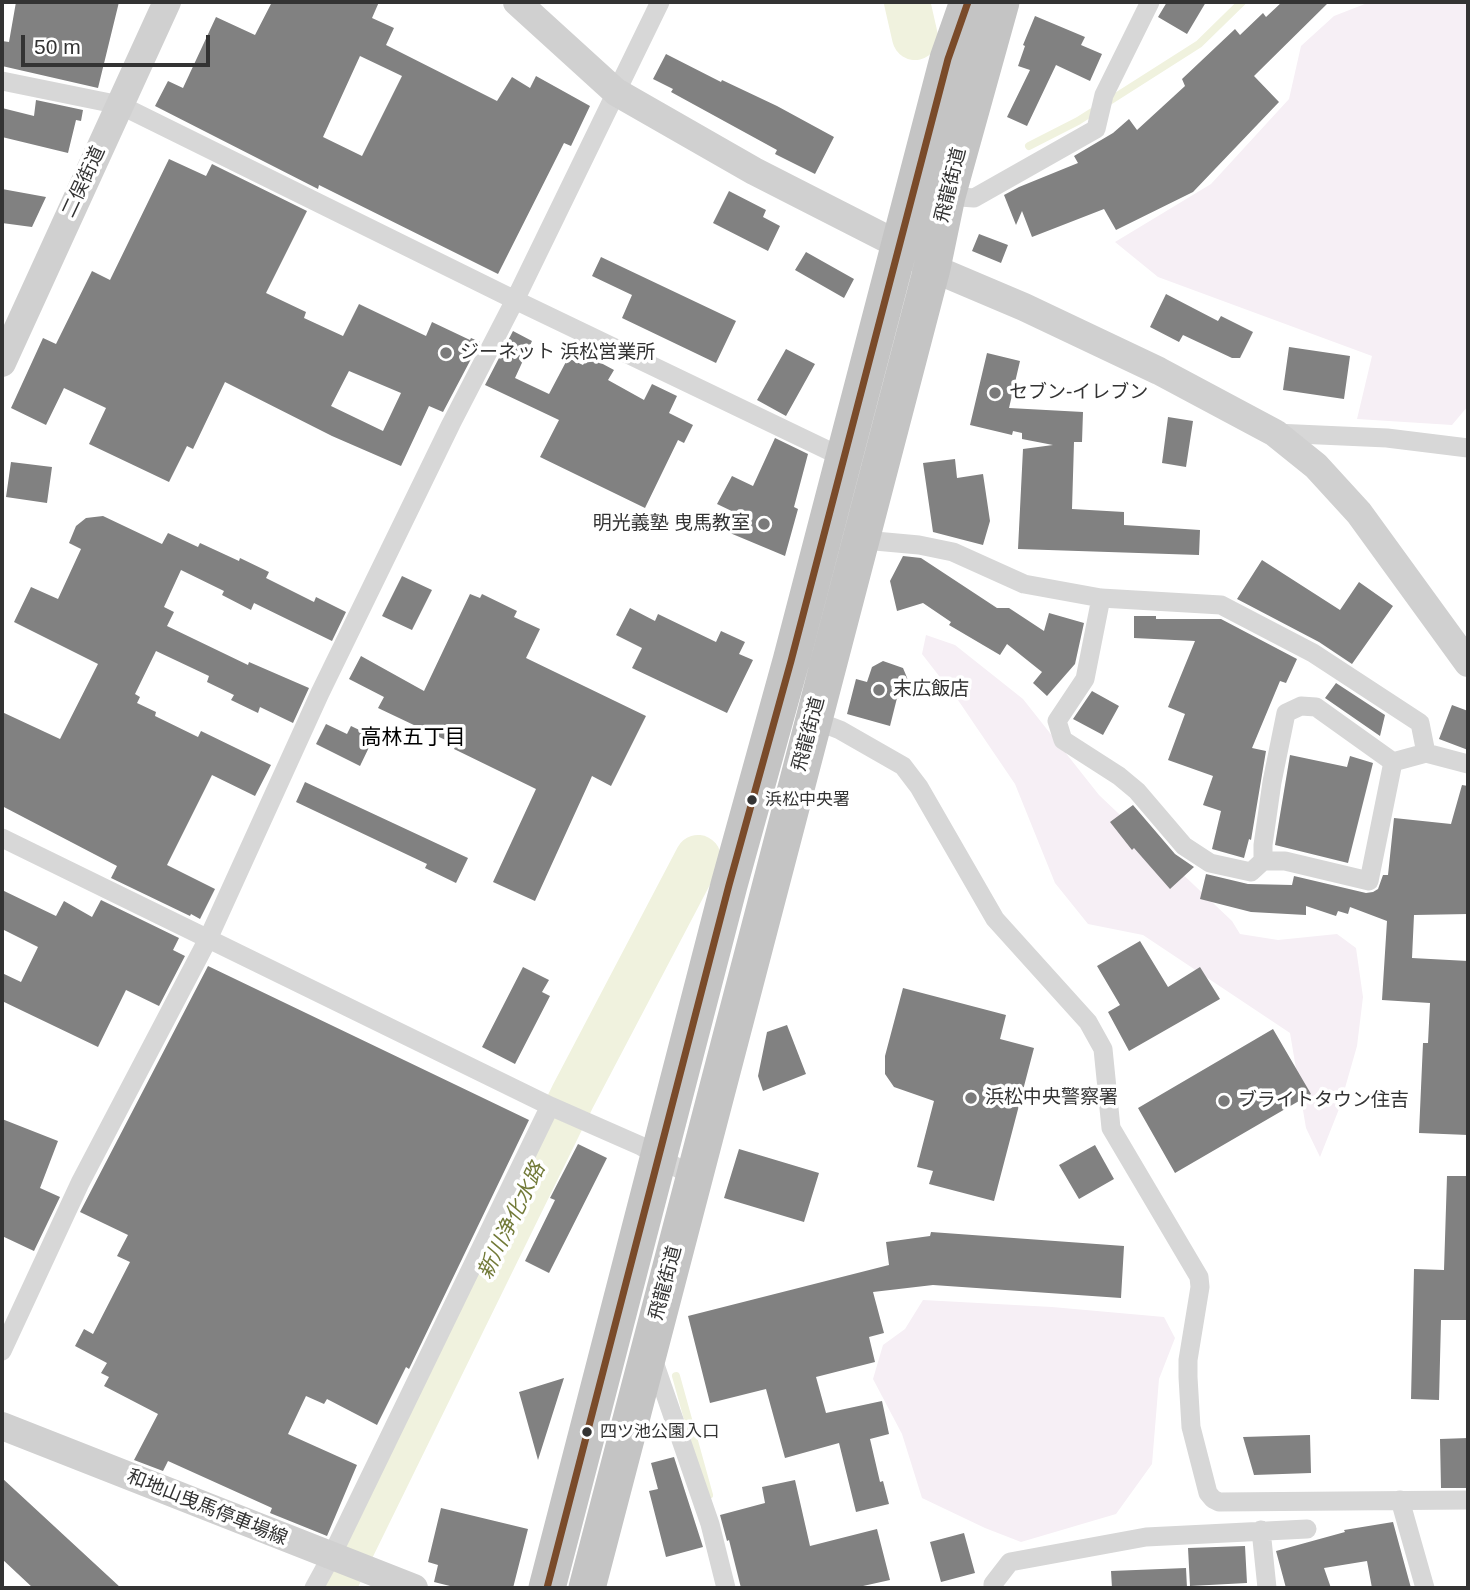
<!DOCTYPE html>
<meta charset="utf-8">
<style>
body{margin:0}
#map{position:relative;width:1470px;height:1590px;overflow:hidden;background:#fff;font-family:Helvetica,sans-serif}
canvas{display:block}
.frame{position:absolute;inset:0;border:4px solid #333;pointer-events:none}
.scale{position:absolute;left:21px;top:35px;width:189px;height:32px;box-sizing:border-box;border:4px solid #333;border-top:0;padding-left:9px;font-size:21px;line-height:24px;white-space:nowrap;color:#333;-webkit-text-stroke:5px #fff;paint-order:stroke}
</style>
<div id="map">
<canvas width="1470" height="1590"></canvas>
<div class="frame"></div>
<div class="scale">50 m</div>
</div>
<script>
const g = document.querySelector('canvas').getContext('2d');
g.lineJoin = 'round';
function fillPath(path, color) {
  g.fillStyle = color;
  g.fill(path, 'evenodd');
}
function shape(rows) {
  const path = new Path2D();
  for (const r of rows) {
    path.moveTo(r[0], r[1]);
    for (let i = 2; i < r.length; i += 2) path.lineTo(r[i], r[i + 1]);
  }
  return path;
}
function strokePath(path, color, width, dash) {
  g.strokeStyle = color;
  g.lineWidth = width;
  g.lineCap = dash ? 'butt' : 'round';
  g.setLineDash(dash || []);
  g.stroke(path);
}
function drawText(font, color, halo, rows, align = 'center') {
  g.font = font + ' Helvetica,"Noto Sans JP",sans-serif';
  g.lineWidth = 7;
  g.setLineDash([]);
  g.textBaseline = 'middle';
  g.strokeStyle = halo;
  g.fillStyle = color;
  for (const [text, x, y, turn = 0] of rows) {
    g.save();
    g.translate(x, y);
    g.rotate((+turn || 0) * Math.PI / 180);
    g.textAlign = isNaN(turn) ? turn : align;
    if (halo) g.strokeText(text, 0, 0);
    g.fillText(text, 0, 0);
    g.restore();
  }
}
fillPath(shape([
 [1370,2,1468,2,1468,406,1452,425,1357,419,1372,356,1158,277,1115,242,1211,184,1289,99,1301,46,1334,16],
 [926,635,955,645,1023,699,1099,795,1232,921,1240,934,1278,940,1337,934,1356,948,1363,997,1357,1046,1339,1109,1320,1157,1306,1128,1290,1033,1143,935,1088,924,1055,883,1015,784,960,703,922,654],
 [923,1300,1052,1307,1164,1317,1175,1338,1159,1379,1152,1464,1116,1514,1021,1542,985,1528,922,1498,902,1434,873,1379,883,1345,905,1329]
]), '#f6eff5');
strokePath(shape([
 [1029,146,1078,121,1199,44,1242,2],
 [676,1376,709,1495]
]), '#f0f2de', 8);
strokePath(shape([
 [907,2,915,37],
 [332,1588,573,1096,698,858]
]), '#f0f2de', 46);
fillPath(shape([
 [16,2,119,2,98,88,2,66,2,41,9,42],
 [272,2,379,2,372,18,394,28,386,45,497,101,512,77,530,88,536,76,590,106,571,146,564,143,498,274,319,185,318,189,155,106,168,81,183,88,216,17,255,35],
 [360,56,402,76,362,156,323,137],
 [1167,2,1206,2,1187,34,1158,17],
 [1282,2,1329,2,1254,76,1279,102,1193,192,1116,230,1104,209,1032,237,1022,211,1016,225,1004,195,1019,187,1078,163,1074,156,1113,133,1129,119,1137,130,1185,86,1182,79,1235,29,1240,35,1263,13,1266,17],
 [1035,16,1085,37,1081,45,1102,54,1090,81,1056,65,1027,126,1007,117,1030,70,1018,66,1025,46,1023,45],
 [666,54,721,82,722,80,777,106,834,137,815,174,775,154,777,150,671,92,673,89,653,79],
 [36,100,83,110,81,121,76,120,68,153,2,137,2,108,34,116],
 [169,159,206,176,212,164,307,211,266,293,306,312,304,318,343,336,359,304,426,336,432,322,470,340,471,338,480,342,443,412,429,406,401,466,332,436,225,382,193,449,187,446,169,482,89,444,106,408,64,388,46,425,11,408,43,338,56,344,92,271,110,280],
 [349,371,401,393,383,431,331,406],
 [2,189,46,197,32,227,2,223],
 [729,191,766,210,763,217,780,226,768,251,713,223],
 [979,234,1008,245,1001,263,972,251],
 [806,252,854,279,844,298,795,270],
 [601,257,736,321,716,363,622,318,632,295,592,276],
 [1166,294,1218,321,1221,316,1253,332,1240,358,1232,358,1183,335,1179,342,1150,327],
 [513,331,532,341,515,378,549,394,568,358,583,365,588,356,614,370,608,380,644,400,652,384,677,396,669,413,693,425,684,443,678,440,645,508,540,457,559,420,485,385],
 [1289,347,1350,356,1344,399,1283,390],
 [786,349,815,364,786,416,757,400],
 [987,353,1020,361,1009,408,1083,412,1082,442,1074,442,1072,509,1124,512,1124,525,1200,530,1199,555,1018,549,1023,449,1053,445,1022,439,1022,433,1013,431,1012,435,970,425],
 [1168,417,1193,421,1186,467,1162,463],
 [775,438,808,454,794,507,798,509,785,556,730,533,740,515,717,504,732,476,753,486],
 [955,459,957,478,983,474,990,521,983,545,933,532,923,463],
 [11,462,52,467,47,503,6,497],
 [103,516,162,544,168,533,198,547,200,543,239,561,240,558,269,572,266,578,314,602,316,597,346,612,332,641,254,603,251,610,222,595,224,591,181,570,164,607,174,612,167,626,248,665,249,662,309,688,293,723,260,707,258,713,231,700,234,695,207,682,209,676,156,651,135,694,140,697,137,703,156,712,155,716,198,737,201,731,271,765,255,796,212,775,167,865,215,889,200,919,191,914,190,916,111,878,117,866,2,806,2,712,60,739,98,664,14,622,31,587,58,599,81,549,69,543,76,526,86,518],
 [903,556,921,558,997,608,1009,608,1044,631,1049,613,1084,623,1075,664,1047,696,1033,683,1042,672,1007,644,1000,655,949,625,951,622,923,603,897,611,890,581],
 [1262,560,1340,610,1359,582,1393,606,1352,664,1319,642,1237,599],
 [402,576,432,590,412,630,382,616],
 [470,594,480,598,482,594,517,611,514,617,540,629,526,658,646,716,611,786,592,776,535,901,493,882,536,789,454,749,456,745,378,708,384,697,349,679,361,656,424,691],
 [630,608,655,621,658,614,716,642,721,631,745,642,739,654,753,660,727,713,632,668,642,648,616,635],
 [1134,616,1156,616,1156,619,1221,619,1297,659,1286,683,1280,681,1252,748,1266,751,1251,840,1249,839,1244,858,1212,849,1221,811,1203,805,1213,776,1168,760,1185,714,1168,707,1195,641,1134,638],
 [883,661,903,668,908,680,902,699,897,698,890,726,847,714,856,679,867,682,872,667],
 [1336,683,1385,715,1380,736,1325,698],
 [1092,691,1119,706,1103,735,1073,719],
 [1452,705,1468,711,1468,750,1439,739],
 [326,724,347,734,351,726,374,737,360,766,316,744],
 [1290,755,1347,767,1350,756,1373,763,1348,863,1275,845],
 [305,782,468,858,456,883,425,868,427,864,296,802],
 [1462,785,1468,786,1468,914,1414,915,1412,958,1468,961,1468,1135,1419,1133,1423,1043,1428,1043,1430,1003,1382,1000,1387,921,1350,907,1348,914,1338,911,1336,916,1306,906,1306,915,1251,912,1200,899,1206,874,1248,884,1292,885,1294,876,1366,893,1373,892,1378,889,1383,875,1388,875,1394,818,1451,824],
 [1133,805,1175,854,1194,867,1170,889,1134,848,1132,850,1110,822],
 [2,890,56,916,64,901,92,917,101,900,179,938,173,950,185,956,159,1006,126,990,98,1047,2,1001,2,973,21,982,38,947,2,929],
 [1140,941,1168,987,1200,967,1220,999,1129,1051,1108,1012,1120,1005,1097,966],
 [208,966,529,1120,409,1369,406,1367,377,1425,327,1399,324,1404,306,1396,288,1434,357,1465,327,1536,270,1513,272,1508,168,1461,163,1471,134,1460,158,1414,104,1386,109,1377,101,1373,107,1363,75,1346,84,1329,93,1334,130,1262,117,1256,128,1235,80,1212],
 [523,967,549,980,542,992,550,996,515,1064,482,1047],
 [903,988,1006,1015,1000,1039,1034,1048,994,1201,929,1184,933,1171,917,1167,934,1101,894,1087,885,1074,885,1056],
 [787,1025,806,1074,763,1091,758,1076,767,1032],
 [1273,1029,1311,1094,1175,1173,1138,1108],
 [2,1119,58,1141,40,1188,60,1197,34,1251,2,1236],
 [578,1144,607,1158,549,1273,525,1261,555,1200,550,1198],
 [1095,1145,1114,1179,1079,1199,1059,1165],
 [739,1149,819,1173,804,1222,724,1198],
 [1447,1176,1468,1176,1468,1320,1441,1320,1439,1400,1411,1399,1414,1269,1444,1270],
 [931,1232,1124,1246,1121,1298,933,1285,873,1292,884,1333,869,1337,875,1362,816,1377,826,1413,882,1401,889,1434,870,1439,880,1482,883,1481,889,1504,856,1512,839,1443,785,1458,766,1389,710,1403,688,1316,889,1265,886,1242,930,1236],
 [564,1378,538,1460,519,1392],
 [1310,1435,1311,1473,1254,1475,1243,1437],
 [1468,1438,1468,1488,1441,1488,1440,1439],
 [674,1457,703,1547,666,1557,649,1491,658,1489,651,1463],
 [2,1478,121,1588,33,1588,2,1559],
 [795,1480,810,1546,877,1529,890,1580,854,1588,741,1588,729,1540,727,1541,720,1515,765,1503,762,1487],
 [441,1508,528,1529,513,1588,458,1588,434,1582,438,1565,428,1562],
 [1393,1522,1411,1588,1372,1588,1367,1561,1324,1568,1331,1588,1286,1588,1276,1551,1345,1532,1344,1530],
 [964,1533,975,1573,941,1582,930,1542],
 [1245,1546,1247,1583,1190,1586,1188,1548],
 [1186,1568,1187,1588,1112,1588,1111,1571]
]), '#818181');
strokePath(shape([
 [2,81,120,105,515,300,844,458],
 [947,196,974,198,1096,129,1104,95,1150,2],
 [1275,433,1387,438,1468,448],
 [859,545,875,541,919,545,953,552,1024,584,1101,598,1221,605,1313,653,1420,723,1426,753,1468,764],
 [1101,598,1085,679,1057,721,1063,740,1119,776,1137,791,1184,846,1210,863,1251,872,1263,861,1285,861,1369,881,1393,762,1426,753],
 [812,723,827,725,840,730,903,766,919,787,995,919,1088,1022,1103,1049,1111,1128,1199,1277,1200,1287,1188,1360,1188,1377,1191,1427,1208,1493,1213,1499,1219,1502,1468,1500],
 [2,838,550,1106,331,1557,314,1588],
 [1263,861,1263,845,1272,782,1286,713,1301,706,1316,707,1393,762],
 [550,1106,641,1146,693,1177],
 [2,1351,80,1183,208,939,320,693,451,424,515,300,660,2],
 [652,1356,710,1524,726,1588],
 [1400,1500,1425,1588],
 [1261,1530,1267,1588],
 [993,1588,993,1584,1010,1562,1146,1537,1307,1529]
]), '#d7d7d7', 19);
strokePath(shape([
 [517,2,616,92,754,171,899,245,932,268,1024,307,1159,371,1275,433,1316,466,1359,513,1468,663],
 [2,363,167,2],
 [2,1426,414,1588]
]), '#d0d0d0', 28);
strokePath(shape([
 [547,1588,729,885,791,661,948,59,968,2],
 [587,1588,932,268,947,196,1001,2]
]), '#c4c4c4', 37);
strokePath(shape([
 [547,1588,729,885,791,661,948,59,968,2]
]), '#7a4b2a', 7);
for (const [x, y, r, color] of [
 [446,353,7,"#7a7a7a"],
 [995,393,7,"#7a7a7a"],
 [764,524,7,"#7a7a7a"],
 [879,690,7,"#7a7a7a"],
 [752,800,6,"#333"],
 [971,1098,7,"#7a7a7a"],
 [1224,1101,7,"#7a7a7a"],
 [587,1432,6,"#333"]
]) {
  const dot = new Path2D();
  dot.arc(x, y, r, 0, 2 * Math.PI);
  g.fillStyle = color;
  g.fill(dot);
  strokePath(dot, '#fff', 2.5);
}
drawText('17px', '#333', '#fff', [
 ["浜松中央署",765,800],
 ["四ツ池公園入口",600,1432]
], 'left');
drawText('19px', '#333', '#fff', [
 ["二俣街道",84,182,-65],
 ["飛龍街道",951,185,-76],
 ["飛龍街道",809,734,-75],
 ["飛龍街道",666,1283,-75],
 ["和地山曳馬停車場線",207,1508,22]
]);
drawText('19px', '#333', '#fff', [
 ["ジーネット 浜松営業所",460,353],
 ["セブン-イレブン",1009,393],
 ["明光義塾 曳馬教室",750,524,"right"],
 ["末広飯店",893,690],
 ["浜松中央警察署",985,1098],
 ["ブライトタウン住吉",1238,1101]
], 'left');
drawText('21px', '#000', '#fff', [
 ["高林五丁目",413,738]
]);
drawText('italic 21px', '#727a38', '#fff', [
 ["新川浄化水路",512,1221,-64]
]);
</script>
